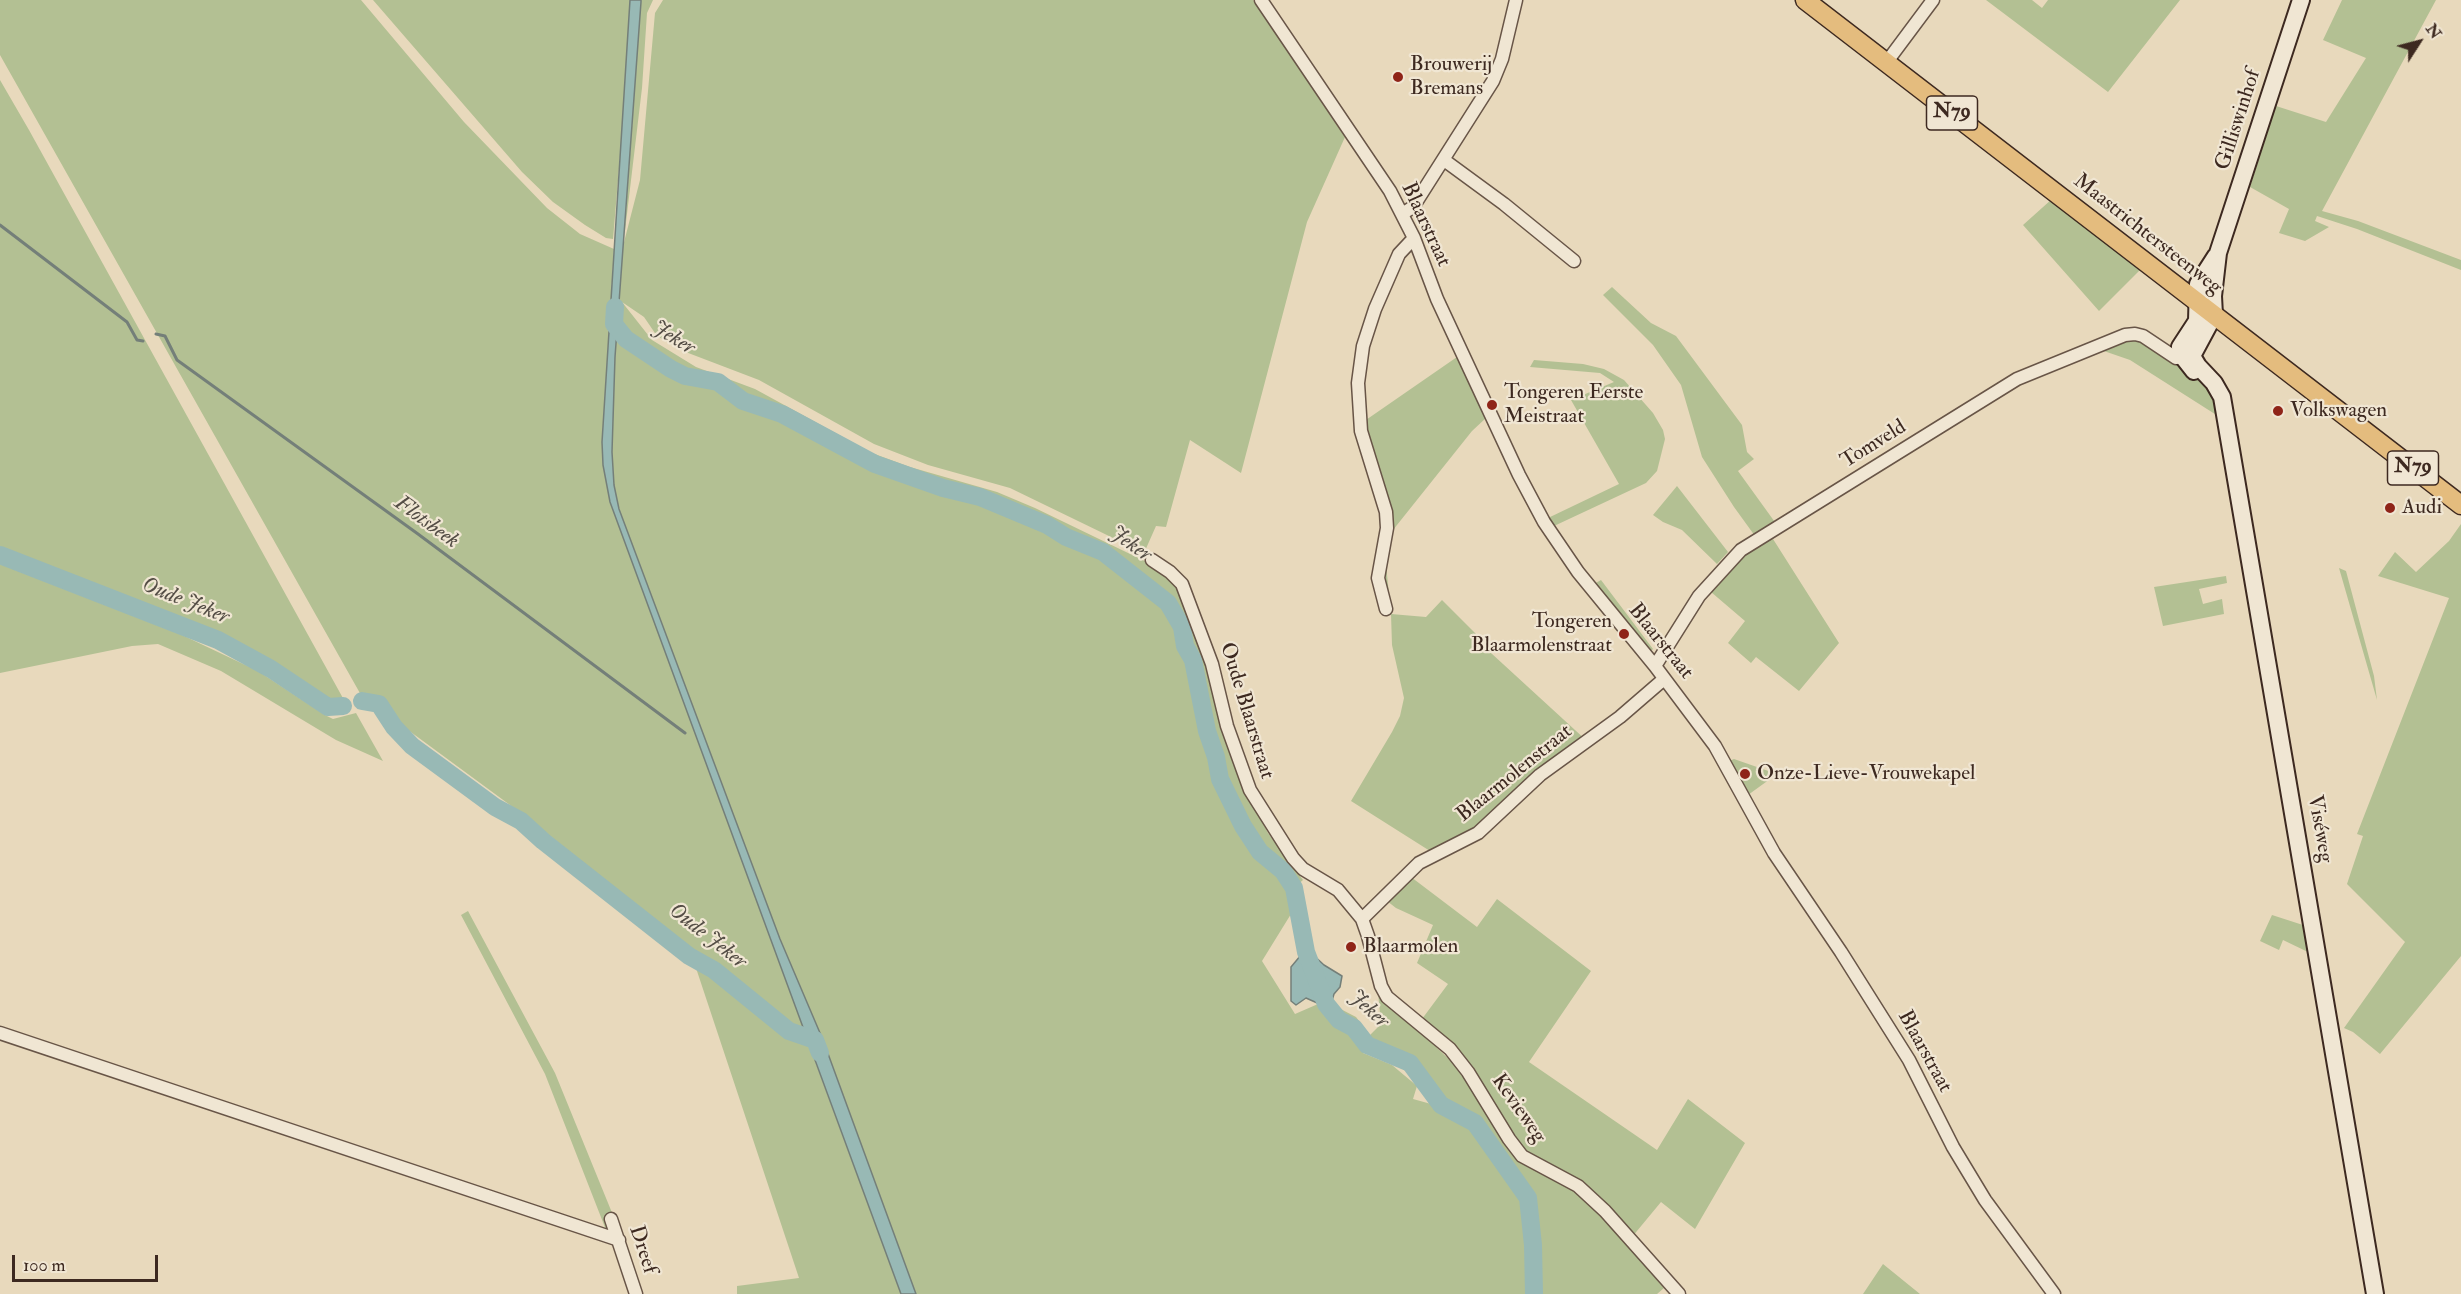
<!DOCTYPE html>
<meta charset="utf-8">
<style>
body{margin:0}
#map{position:relative;width:2461px;height:1294px;overflow:hidden;background:#e8d9bc;font-family:"IM FELL Double Pica",serif}
canvas{display:block}
.north{position:absolute;left:2389px;top:12px;width:60px;height:60px;-webkit-text-stroke:4px #f0e6d3;paint-order:stroke;rotate:54deg;font-size:16px;font-weight:700;line-height:24px;text-align:center;color:#3d2920}
.north::after{content:'';display:block;margin:auto;width:21px;height:27px;background:#3d2920;clip-path:polygon(50% 0,100% 100%,50% 72%,0 100%)}
.scale{position:absolute;left:12px;top:1255px;width:146px;height:27px;box-sizing:border-box;border:3px solid #3d2920;border-top:0;padding-left:8px;font-size:18px;line-height:21px;white-space:nowrap;color:#3d2920;-webkit-text-stroke:4px #f0e6d3;paint-order:stroke}
</style>
<div id="map">
<canvas width="2461" height="1294"></canvas>
<div class="north">N</div>
<div class="scale">100 m</div>
</div>
<script>
const g = document.querySelector('canvas').getContext('2d');
g.lineJoin = 'round';
function fillPath(path, color) {
  g.fillStyle = color;
  g.fill(path, 'evenodd');
}
function shape(rows) {
  const path = new Path2D();
  for (const r of rows) {
    path.moveTo(r[0], r[1]);
    for (let i = 2; i < r.length; i += 2) path.lineTo(r[i], r[i + 1]);
  }
  return path;
}
function strokePath(path, color, width, dash) {
  g.strokeStyle = color;
  g.lineWidth = width;
  g.lineCap = dash ? 'butt' : 'round';
  g.setLineDash(dash || []);
  g.stroke(path);
}
function drawText(font, color, halo, rows, align = 'center') {
  g.font = font + ' "IM FELL Double Pica",serif';
  g.lineWidth = 4.5;
  g.setLineDash([]);
  g.textBaseline = 'middle';
  g.strokeStyle = halo;
  g.fillStyle = color;
  for (const [text, x, y, turn = 0] of rows) {
    g.save();
    g.translate(x, y);
    g.rotate((+turn || 0) * Math.PI / 180);
    g.textAlign = isNaN(turn) ? turn : align;
    if (halo) g.strokeText(text, 0, 0);
    g.fillText(text, 0, 0);
    g.restore();
  }
}
fillPath(shape([
 [0,0,361,0,464,122,547,208,580,234,614,249,602,442,603,465,610,502,805,1032,774,1016,718,966,699,955,529,819,404,727,374,695,361,695,0,55],
 [373,0,630,0,628,62,613,239,606,238,585,225,553,202,522,172],
 [641,0,653,0,647,13,642,88,624,239],
 [663,0,1253,0,1345,137,1307,222,1241,473,1190,440,1166,527,1156,526,1144,553,1010,488,928,465,874,444,759,380,683,351,657,336,644,317,622,302,652,340,696,367,755,389,872,453,910,467,997,492,1035,508,1157,567,1180,589,1206,662,1220,721,1239,778,1268,833,1303,880,1289,892,1291,914,1262,961,1295,1014,1318,1004,1324,1006,1327,1011,1332,1008,1331,1004,1356,1017,1370,1035,1381,1024,1378,992,1455,1065,1514,1154,1568,1185,1608,1223,1664,1288,1657,1294,916,1294,823,1040,780,939,619,509,614,485,612,452,615,357,622,250,640,180,655,13],
 [1370,1039,1391,1047,1395,1064,1416,1078,1432,1083,1447,1104,1456,1111,1475,1118,1474,1126,1448,1116,1431,1104,1413,1099,1417,1086,1392,1065,1363,1053,1370,1044],
 [1986,0,2032,0,2042,8,2048,0,2180,0,2108,92],
 [2342,0,2436,0,2322,211,2358,221,2461,260,2461,270,2357,229,2317,216,2315,221,2329,227,2305,241,2279,233,2289,209,2250,187,2276,106,2326,122,2366,58,2323,40],
 [0,80,29,130,344,700,334,703,326,702,316,697,288,675,232,643,0,547],
 [2052,199,2140,270,2099,311,2023,225],
 [1612,287,1651,323,1676,336,1742,425,1747,452,1754,459,1738,471,1777,525,1755,536,1734,507,1702,457,1681,385,1653,345,1603,295],
 [2131,339,2139,341,2201,380,2209,388,2218,416,2130,360,2101,350],
 [1457,357,1486,418,1472,431,1393,530,1385,555,1391,614,1426,617,1442,600,1481,639,1479,642,1587,741,1473,830,1430,851,1351,801,1392,732,1400,716,1404,698,1392,645,1391,614,1381,575,1389,527,1363,422],
 [1534,360,1583,364,1604,369,1624,380,1653,413,1663,430,1665,439,1657,471,1646,483,1554,526,1548,518,1619,484,1571,400,1614,382,1600,373,1530,367],
 [1677,486,1728,552,1717,564,1682,530,1663,522,1653,515],
 [2461,524,2461,956,2380,1054,2353,1032,2344,1028,2405,942,2347,884,2363,836,2357,834,2449,598,2378,576,2395,552,2416,572,2449,541],
 [1773,539,1839,643,1799,691,1756,657,1751,663,1728,643,1745,621,1711,592,1740,557,1759,544],
 [0,564,182,635,258,671,325,715,333,719,356,713,383,761,336,740,221,671,158,644,132,646,0,673],
 [2339,568,2346,571,2374,676,2377,700],
 [2226,576,2227,583,2199,589,2203,604,2222,599,2224,614,2163,626,2154,587],
 [1601,580,1653,649,1650,652,1594,584],
 [1734,759,1777,774,1748,795,1729,761],
 [1411,877,1477,927,1497,899,1591,971,1529,1062,1657,1150,1688,1099,1745,1143,1695,1229,1661,1202,1632,1237,1605,1204,1529,1156,1422,1019,1448,984,1417,963,1433,925,1396,908,1387,901],
 [468,911,555,1073,617,1225,606,1230,545,1074,461,915],
 [2272,915,2306,926,2310,953,2283,940,2279,950,2260,941],
 [695,965,786,1037,808,1042,901,1294,737,1294,737,1286,799,1278],
 [1883,1264,1920,1294,1863,1294]
]), '#b3c093');
const water = shape([
 [630,0,641,0,641,2,615,357,612,452,614,485,619,509,780,939,823,1040,916,1294,901,1294,610,502,603,465,602,442,630,0],
 [1298,891,1312,948,1312,950,1300,953,1291,892,1298,891],
 [1310,952,1324,965,1342,976,1340,987,1334,994,1331,1004,1332,1008,1326,1012,1324,1006,1306,998,1296,1005,1291,1001,1291,967,1301,955,1310,952]
]);
fillPath(water, '#98b9b5');
strokePath(water, '#747f79', 1.5);
strokePath(shape([
 [0,225,127,322,137,340,143,341],
 [156,334,165,336,177,360,418,534,685,733]
]), '#747f79', 3);
strokePath(shape([
 [615,307,614,324,626,339,671,369,685,376,718,382,743,401,782,414,875,464,943,488,980,497,1047,525,1066,537,1103,552,1168,603,1182,627,1185,646,1193,660,1207,731,1216,757,1220,779,1243,826,1260,852,1283,871,1294,888,1306,952,1326,1004,1339,1020,1354,1028,1367,1045,1410,1063,1441,1105,1475,1123,1528,1198,1533,1245,1534,1294],
 [0,555,218,640,271,669,328,707,343,706],
 [362,701,379,704,394,727,412,746,495,807,521,821,543,841,689,956,714,970,789,1031,815,1040,820,1053]
]), '#98b9b5', 18);
const street = shape([
 [1261,0,1390,191,1414,238,1437,299,1519,475,1544,522,1578,572,1655,666,1715,746,1774,853,1841,952,1909,1060,1953,1147,1985,1200,2054,1294],
 [1886,63,1933,0],
 [1444,160,1504,204,1574,261],
 [1402,214,1413,207,1493,81,1502,59,1516,0],
 [1152,560,1170,572,1182,584,1212,664,1227,726,1250,790,1293,858,1303,869,1338,890,1362,919,1368,936,1381,986,1387,997,1450,1049,1468,1072,1509,1139,1522,1156,1578,1186,1605,1211,1679,1294],
 [1386,609,1378,578,1387,528,1386,512,1361,431,1358,383,1363,346,1375,309,1399,254,1414,238],
 [1655,666,1699,596,1741,550,2017,379,2125,335,2135,334,2143,336,2176,358,2191,356],
 [1362,919,1419,863,1478,833,1540,775,1620,717,1664,679],
 [0,1033,619,1240],
 [611,1219,636,1294]
]);
const secondary = shape([
 [2301,0,2218,253,2213,296,2214,315,2192,356,2198,366,2214,383,2222,397,2375,1294],
 [2194,371,2183,357,2180,347,2197,321,2198,284,2216,256]
]);
const primary = shape([
 [1805,0,2461,505]
]);
strokePath(street, '#685547', 15);
strokePath(secondary, '#3d2920', 20);
strokePath(primary, '#3d2920', 21);
strokePath(street, '#f0e6d3', 12);
strokePath(secondary, '#f0e6d3', 16);
strokePath(primary, '#e4bc7e', 18);
for (const [x, y, r, color] of [
 [1398,77,6,"#8f2418"],
 [1492,405,6,"#8f2418"],
 [2278,411,6,"#8f2418"],
 [2390,508,6,"#8f2418"],
 [1624,634,6,"#8f2418"],
 [1745,774,6,"#8f2418"],
 [1351,947,6,"#8f2418"]
]) {
  const dot = new Path2D();
  dot.arc(x, y, r, 0, 2 * Math.PI);
  g.fillStyle = color;
  g.fill(dot);
  strokePath(dot, '#f0e6d3', 2);
}
for (const [x, y, w] of [
 [1952,113,51],
 [2413,468,51]
]) {
  const box = new Path2D();
  box.roundRect(x - w / 2, y - 17, w, 34, 4.5);
  g.fillStyle = '#f0e6d3';
  g.fill(box);
  strokePath(box, '#3d2920', 1.5);
}
drawText('bold 20px', '#3d2920', null, [
 ["N79",1952,113],
 ["N79",2413,468]
]);
drawText('21px', '#3d2920', '#f0e6d3', [
 ["Brouwerij",1410,65],
 ["Bremans",1410,89],
 ["Tongeren Eerste",1504,393],
 ["Meistraat",1504,417],
 ["Volkswagen",2290,411],
 ["Audi",2402,508],
 ["Tongeren",1612,622,"right"],
 ["Blaarmolenstraat",1612,646,"right"],
 ["Onze-Lieve-Vrouwekapel",1757,774],
 ["Blaarmolen",1363,947]
], 'left');
drawText('21px', '#3d2920', '#f0e6d3', [
 ["Gilliswinhof",2239,120,-72],
 ["Blaarstraat",1425,225,65],
 ["Maastrichtersteenweg",2147,235,38],
 ["Tomveld",1874,445,-32],
 ["Blaarstraat",1660,642,51],
 ["Oude Blaarstraat",1246,711,73],
 ["Blaarmolenstraat",1515,774,-39],
 ["Viséweg",2319,829,80],
 ["Blaarstraat",1924,1052,61],
 ["Kevieweg",1518,1109,55],
 ["Dreef",642,1250,72]
]);
drawText('italic 22px', '#544d45', '#f0e6d3', [
 ["Jeker",673,339,31],
 ["Flotsbeek",426,523,36],
 ["Jeker",1130,545,35],
 ["Oude Jeker",185,602,22],
 ["Oude Jeker",707,937,38],
 ["Jeker",1368,1010,42]
]);
</script>
